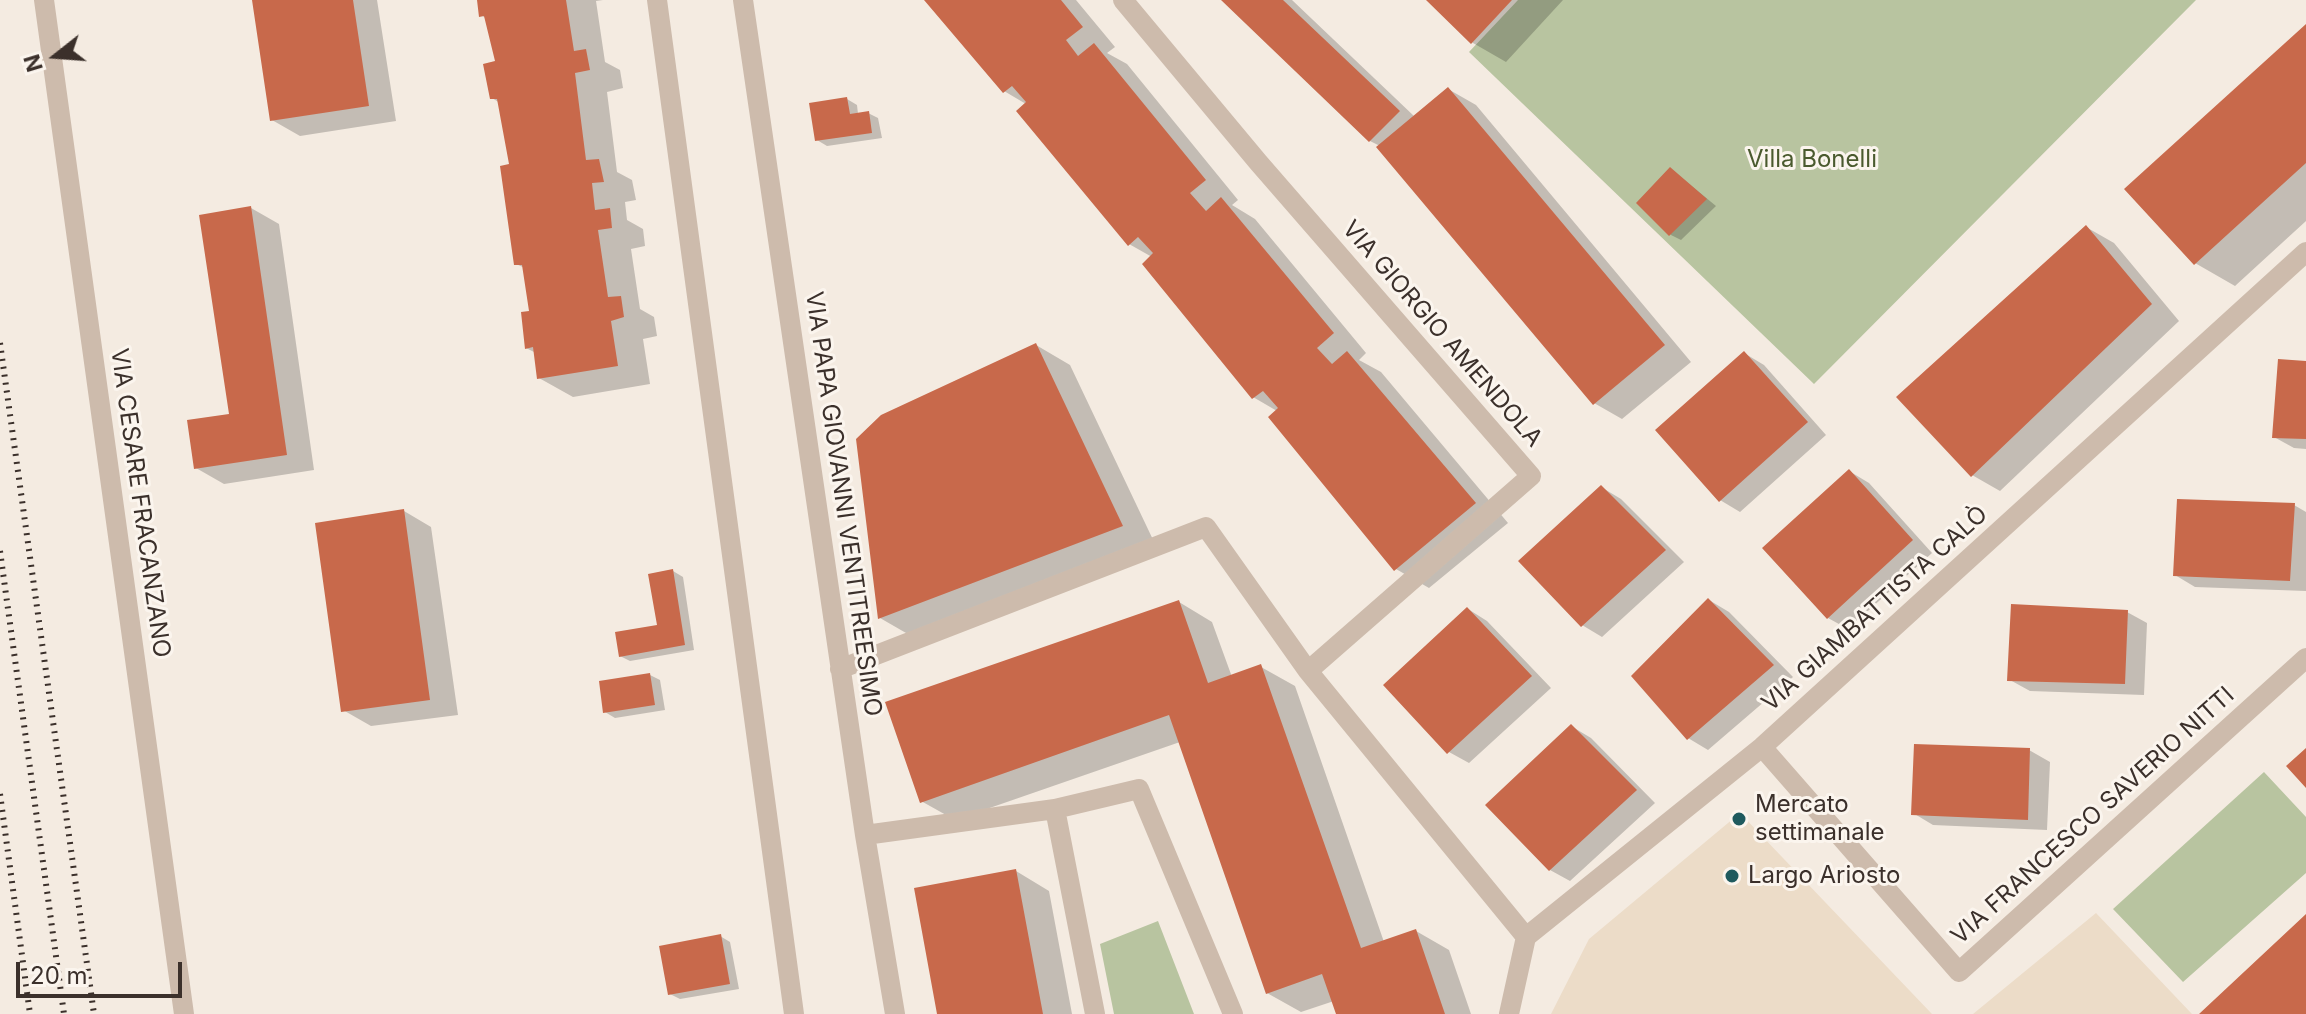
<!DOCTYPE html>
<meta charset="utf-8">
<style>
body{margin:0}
#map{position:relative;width:2306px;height:1014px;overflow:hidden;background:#f4ebe1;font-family:Inter,sans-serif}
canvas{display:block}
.north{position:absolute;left:16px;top:16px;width:80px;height:80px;-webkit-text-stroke:6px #fbf5ee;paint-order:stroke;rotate:253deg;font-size:22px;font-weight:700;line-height:32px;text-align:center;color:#3b302b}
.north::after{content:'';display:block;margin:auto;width:28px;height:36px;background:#3b302b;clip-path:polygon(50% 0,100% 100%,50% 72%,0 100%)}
.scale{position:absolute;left:16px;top:962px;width:166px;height:36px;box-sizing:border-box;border:4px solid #3b302b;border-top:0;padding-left:10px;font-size:24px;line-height:28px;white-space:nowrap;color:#3b302b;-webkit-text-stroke:6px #fbf5ee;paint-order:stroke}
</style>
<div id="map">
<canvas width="2306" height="1014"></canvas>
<div class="north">N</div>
<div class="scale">20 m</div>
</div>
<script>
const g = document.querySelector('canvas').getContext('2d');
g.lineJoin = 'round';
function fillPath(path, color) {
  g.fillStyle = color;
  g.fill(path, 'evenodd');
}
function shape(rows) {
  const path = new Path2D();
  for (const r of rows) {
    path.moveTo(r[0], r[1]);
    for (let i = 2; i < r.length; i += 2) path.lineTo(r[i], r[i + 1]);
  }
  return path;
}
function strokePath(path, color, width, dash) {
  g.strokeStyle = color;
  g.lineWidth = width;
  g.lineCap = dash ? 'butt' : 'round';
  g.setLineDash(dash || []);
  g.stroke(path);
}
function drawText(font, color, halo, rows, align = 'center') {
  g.font = font + ' Inter,sans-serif';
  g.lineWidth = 6;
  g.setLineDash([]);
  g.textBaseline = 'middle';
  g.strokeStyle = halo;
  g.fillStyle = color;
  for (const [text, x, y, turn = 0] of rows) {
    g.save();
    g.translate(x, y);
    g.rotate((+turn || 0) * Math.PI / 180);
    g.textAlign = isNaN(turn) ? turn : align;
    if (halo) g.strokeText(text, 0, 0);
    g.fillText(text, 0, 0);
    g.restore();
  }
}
fillPath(shape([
 [1518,0,2196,0,1814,384,1469,52],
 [2264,772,2306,817,2306,873,2183,982,2113,909],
 [1158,921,1194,1014,1114,1014,1100,944]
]), '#b8c4a0');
fillPath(shape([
 [1740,813,1932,1014,1551,1014,1589,939],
 [2096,913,2192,1014,1973,1014]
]), '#ecdcc8');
fillPath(shape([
 [254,0,377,0,396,121,300,136,272,120],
 [479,0,603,0,596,1,605,62,620,70,623,88,607,92,617,172,632,180,636,200,625,202,627,220,643,229,645,246,631,249,640,309,654,317,657,336,643,339,650,384,573,397,539,378,536,353,526,348,532,313,525,268,516,264,511,166,500,103,492,98,497,63,487,19,481,15],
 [927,0,1076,0,1115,47,1107,53,1127,64,1238,200,1232,205,1255,219,1366,353,1359,360,1381,372,1508,523,1429,588,1396,569,1277,411,1253,397,1152,257,1129,244,1026,104,1004,91],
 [1224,0,1292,0,1415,117,1448,89,1476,105,1691,362,1622,419,1594,403,1380,146,1370,141],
 [1429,0,1563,0,1506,62,1473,43],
 [2306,27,2306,221,2235,286,2195,263],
 [847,99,857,105,858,114,868,113,878,118,882,138,827,146,817,140],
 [1671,169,1716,206,1681,240,1671,235,1639,203],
 [251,208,279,224,314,470,224,484,196,468,231,416],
 [2086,227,2114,243,2179,321,2000,491,1972,475],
 [1036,345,1070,365,1156,546,913,637,880,618],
 [1744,353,1764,365,1826,435,1740,512,1720,500],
 [2306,363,2306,449,2294,448,2274,437],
 [1849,471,1869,483,1932,553,1848,629,1828,618],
 [1601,487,1621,499,1684,562,1602,637,1582,625],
 [2294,505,2306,512,2306,591,2195,587,2175,575],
 [404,511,431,527,458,715,371,726,343,710],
 [673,571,683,577,694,650,630,661,620,656,660,627],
 [1709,600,1729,612,1793,677,1708,750,1688,738],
 [1179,602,1212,622,1232,677,1261,667,1295,686,1384,942,1416,931,1449,950,1471,1014,1338,1014,1334,1001,1301,1012,1267,993,1180,742,955,820,921,801],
 [1468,609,1487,621,1551,688,1469,763,1449,752],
 [2127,612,2147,623,2144,695,2030,691,2010,680],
 [650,675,660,680,665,710,615,718,605,712],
 [1571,726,1591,738,1655,803,1570,881,1550,870],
 [2029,750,2050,762,2047,830,1933,825,1913,813],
 [1016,871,1049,891,1072,1014,939,1014],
 [720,936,730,942,739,989,680,999,670,994]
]), '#0003');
fillPath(shape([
 [252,0,353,0,369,106,270,121],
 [477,0,566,0,574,51,586,49,590,70,575,73,586,160,599,159,604,182,592,183,595,210,610,208,612,228,598,230,608,297,621,296,624,317,611,321,618,366,537,379,533,347,525,349,521,312,529,311,522,265,514,265,500,166,509,164,497,99,490,99,483,64,495,61,484,16,479,17],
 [924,0,1061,0,1083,27,1066,40,1078,56,1094,43,1206,180,1190,193,1206,211,1221,197,1334,333,1317,348,1332,364,1347,351,1476,503,1394,571,1268,417,1278,408,1263,391,1252,399,1142,264,1153,253,1138,237,1128,246,1016,111,1026,102,1012,86,1003,93],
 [1221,0,1283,0,1400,111,1369,142],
 [1426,0,1512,0,1471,44],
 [2306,24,2306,163,2194,265,2124,189],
 [1448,87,1665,345,1593,405,1376,147],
 [847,97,850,114,869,111,872,133,815,141,809,103],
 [1670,167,1707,199,1669,236,1636,203],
 [251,206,287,455,194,469,187,420,229,414,199,215],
 [2086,225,2152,304,1971,477,1896,397],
 [1036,343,1123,526,878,619,856,439,881,415],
 [1744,351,1808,422,1719,502,1655,430],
 [2278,359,2306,361,2306,439,2272,438],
 [1849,469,1913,540,1827,619,1762,548],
 [1601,485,1666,550,1581,627,1518,561],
 [2177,499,2295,503,2290,581,2173,576],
 [404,509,430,700,341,712,315,523],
 [673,569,685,645,619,657,615,632,657,625,648,574],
 [1708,598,1774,665,1687,740,1631,676],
 [1179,600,1208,683,1261,664,1361,948,1416,929,1445,1014,1336,1014,1322,974,1266,994,1169,715,920,803,885,702],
 [2011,604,2128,610,2125,684,2007,681],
 [1467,607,1532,676,1447,754,1383,685],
 [650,673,655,705,603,713,599,681],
 [1571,724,1637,790,1549,871,1485,805],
 [1914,744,2030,748,2028,820,1911,815],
 [2306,748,2306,788,2286,766],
 [1016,869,1043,1014,937,1014,914,888],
 [2306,914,2306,1014,2199,1014],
 [721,934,730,984,668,995,659,946]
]), '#c8694b');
strokePath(shape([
 [44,0,184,1014],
 [657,0,794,1014],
 [743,0,865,835,895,1014],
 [1123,0,1258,162,1531,476,1308,671],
 [840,669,1206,527,1308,671,1526,937],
 [1762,747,1959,972,2306,658],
 [1055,809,1139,789,1233,1014],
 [865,835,1055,809,1095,1014],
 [1509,1014,1526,937,1762,747,2306,252]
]), '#cdbbac', 20);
strokePath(shape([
 [0,343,94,1014],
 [0,551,64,1014],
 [0,794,30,1014]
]), '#3b302b', 6, [2, 6]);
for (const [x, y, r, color] of [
 [1739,819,8,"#1f5a5e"],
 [1732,876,8,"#1f5a5e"]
]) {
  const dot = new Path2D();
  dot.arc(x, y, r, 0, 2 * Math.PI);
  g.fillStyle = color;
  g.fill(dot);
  strokePath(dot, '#fbf5ee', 3);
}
drawText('24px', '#4a5a2e', '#fbf5ee', [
 ["Villa Bonelli",1812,160]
]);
drawText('24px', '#3b302b', '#fbf5ee', [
 ["VIA GIORGIO AMENDOLA",1442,334,49],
 ["VIA CESARE FRACANZANO",140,503,82],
 ["VIA PAPA GIOVANNI VENTITREESIMO",843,504,82],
 ["VIA GIAMBATTISTA CALÒ",1875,609,-42],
 ["VIA FRANCESCO SAVERIO NITTI",2093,816,-42]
]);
drawText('24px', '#3b302b', '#fbf5ee', [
 ["Mercato",1755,805],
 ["settimanale",1755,833],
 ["Largo Ariosto",1748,876]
], 'left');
</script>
